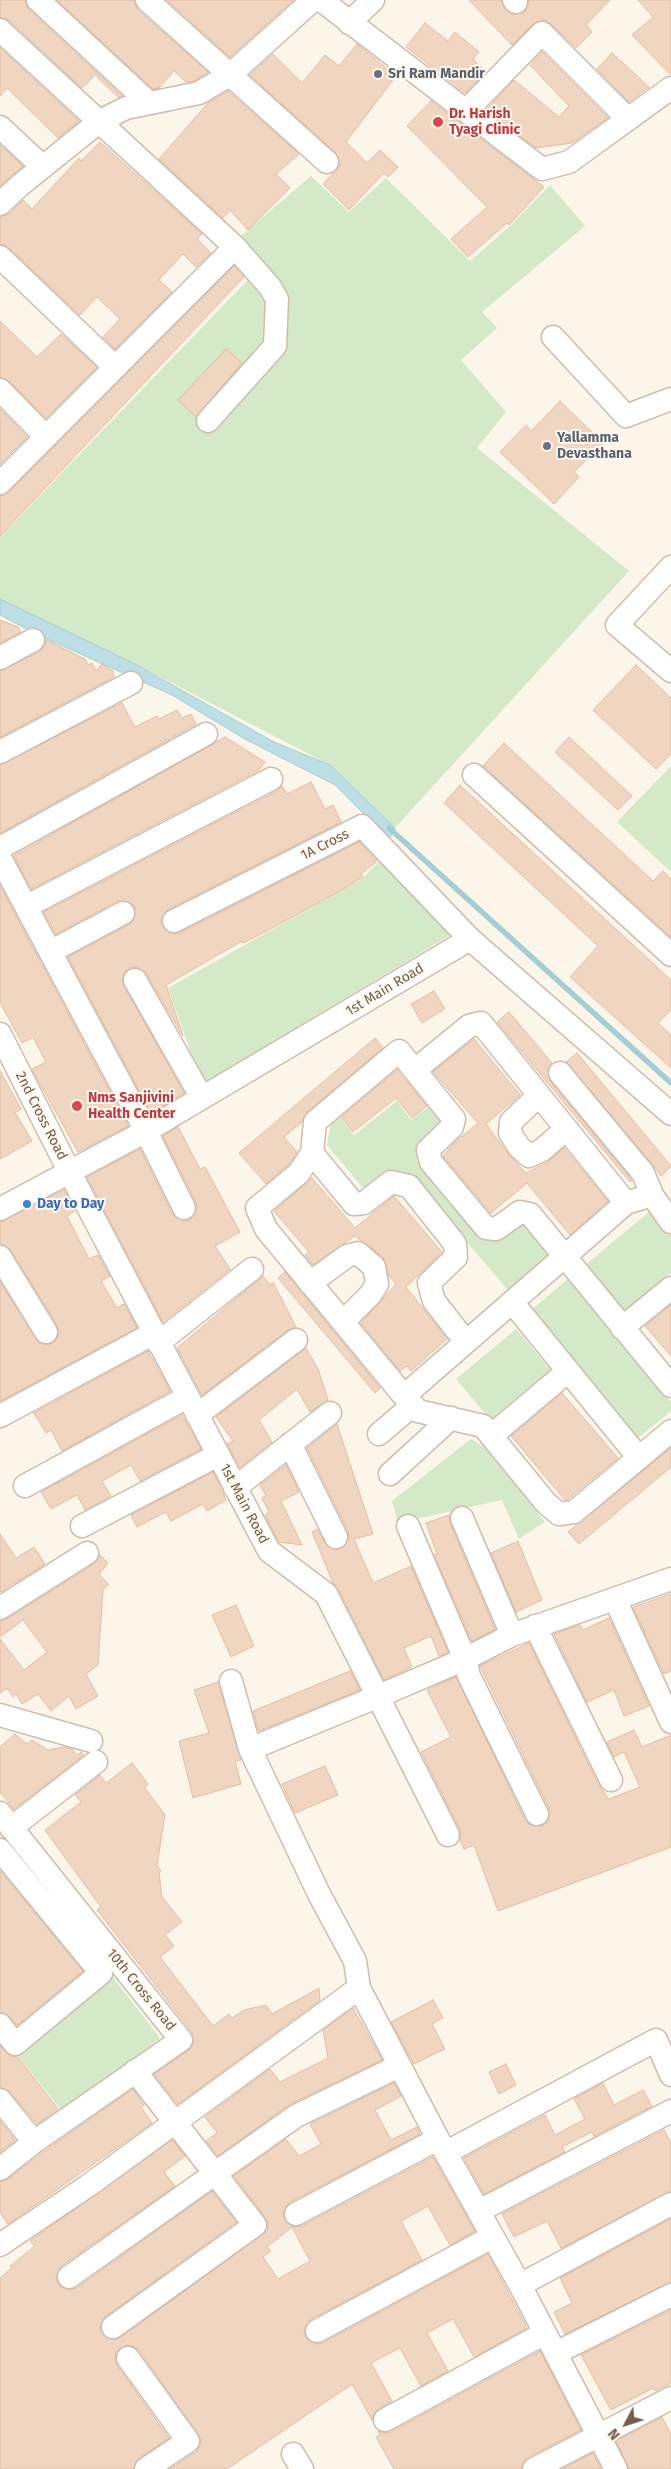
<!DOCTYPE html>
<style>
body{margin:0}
#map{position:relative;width:671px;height:2469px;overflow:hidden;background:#fcf5e9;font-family:"Fira Sans",sans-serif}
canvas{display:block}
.north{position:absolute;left:601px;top:2399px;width:50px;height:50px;-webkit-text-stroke:4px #fef9ef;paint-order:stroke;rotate:230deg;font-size:14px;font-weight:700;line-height:20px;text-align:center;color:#755d4d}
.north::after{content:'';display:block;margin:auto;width:18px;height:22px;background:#755d4d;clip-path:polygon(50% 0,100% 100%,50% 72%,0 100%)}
</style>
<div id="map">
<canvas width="671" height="2469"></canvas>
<div class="north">N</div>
</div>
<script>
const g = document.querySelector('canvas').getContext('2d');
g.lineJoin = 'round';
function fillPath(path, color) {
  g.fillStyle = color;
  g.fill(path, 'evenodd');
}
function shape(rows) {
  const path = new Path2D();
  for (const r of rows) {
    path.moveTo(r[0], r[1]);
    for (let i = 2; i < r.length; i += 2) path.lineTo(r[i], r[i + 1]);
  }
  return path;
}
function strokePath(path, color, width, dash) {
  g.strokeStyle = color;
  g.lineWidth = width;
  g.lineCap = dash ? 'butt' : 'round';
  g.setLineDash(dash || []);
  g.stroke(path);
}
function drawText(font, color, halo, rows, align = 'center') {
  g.font = font + ' "Fira Sans",sans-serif';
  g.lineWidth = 4;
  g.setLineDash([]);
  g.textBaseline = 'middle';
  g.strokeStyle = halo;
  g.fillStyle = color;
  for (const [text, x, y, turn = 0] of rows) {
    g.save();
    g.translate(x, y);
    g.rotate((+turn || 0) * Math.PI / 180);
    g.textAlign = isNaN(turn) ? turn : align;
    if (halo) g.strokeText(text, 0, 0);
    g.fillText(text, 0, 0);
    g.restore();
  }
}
fillPath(shape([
 [311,176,349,212,386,178,470,261,510,226,550,185,585,226,482,312,497,328,461,360,506,412,477,448,629,571,395,828,330,765,135,664,0,599,0,537,264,263,235,241],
 [671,766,671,872,617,822],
 [381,860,452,934,202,1084,168,988,359,881],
 [397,1101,411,1120,432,1104,443,1120,425,1139,479,1233,522,1219,559,1257,513,1296,407,1172,390,1171,363,1188,327,1145,331,1122,339,1116,354,1135],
 [650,1211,671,1236,671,1273,622,1314,583,1267],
 [568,1279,671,1402,671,1411,637,1439,530,1311],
 [516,1329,553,1373,493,1423,456,1379],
 [471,1439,486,1448,545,1522,519,1539,502,1500,398,1523,392,1501],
 [111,1975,160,2038,63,2113,14,2050]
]), '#d4e9c7');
const water = shape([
 [0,599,135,664,274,742,330,765,395,828,389,839,335,785,245,739,172,695,38,635,0,615,0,599]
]);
fillPath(water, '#bddee5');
strokePath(water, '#a4cdd6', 1);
strokePath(shape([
 [389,828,671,1083]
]), '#a4cdd6', 5.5);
const building = shape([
 [0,0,25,0,29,10,122,96,118,97,95,75,82,88,9,20,0,17,0,0],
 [57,0,134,0,138,10,208,72,194,81,186,82,174,71,159,88,153,89,57,0],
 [167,0,293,0,230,57,167,0],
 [469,0,501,0,505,9,513,15,525,12,529,0,610,0,586,25,592,32,576,48,551,24,545,20,533,24,512,45,469,0],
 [638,0,671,0,671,75,632,35,653,17,638,0],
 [425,23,448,41,455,32,479,52,473,59,486,72,465,93,406,47,425,23],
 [357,44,396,76,346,142,367,163,380,150,398,167,388,177,384,173,349,210,323,184,340,166,336,153,250,75,273,54,302,83,325,55,339,66,357,44],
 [0,48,79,121,58,138,7,88,0,96,0,48],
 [542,52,608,118,572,143,536,148,486,110,514,80,559,117,569,106,530,65,542,52],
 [612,53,649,87,629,102,597,69,612,53],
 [228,91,299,154,276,174,290,188,248,230,230,210,223,218,159,159,208,103,228,91],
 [431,101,544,187,509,225,507,223,468,257,451,239,487,207,407,126,431,101],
 [100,142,202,234,197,239,211,253,196,267,183,254,159,280,172,292,115,349,103,337,120,319,97,297,80,315,9,248,0,244,0,217,9,214,23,200,32,209,79,158,81,161,100,142],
 [0,145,23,166,0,186,0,145],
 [234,266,244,277,0,536,0,496,9,492,234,266],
 [0,321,37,357,61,334,97,367,46,418,9,381,0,377,0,321],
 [226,349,242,363,196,417,178,400,226,349],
 [560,401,603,443,574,472,579,477,554,504,500,452,526,425,531,431,560,401],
 [0,409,27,437,0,464,0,409],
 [0,620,18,627,21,632,0,643,0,620],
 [46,640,85,659,88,665,92,663,96,671,102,664,113,671,114,677,0,737,0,671,39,652,44,646,46,640],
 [636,665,671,698,671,754,656,769,593,710,636,665],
 [122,703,135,727,157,716,159,719,177,710,182,718,191,714,196,724,0,833,0,765,122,703],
 [225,737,265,762,259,770,31,889,14,856,225,737],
 [569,737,632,796,618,810,555,752,569,737],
 [504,743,653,881,663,871,671,879,671,937,483,766,504,743],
 [311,782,325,809,333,805,341,822,168,909,161,920,163,927,173,934,180,933,359,842,377,861,361,874,363,877,342,890,265,932,243,943,242,941,166,985,183,1036,146,973,136,967,129,968,124,973,122,979,124,986,184,1093,151,1113,68,957,130,924,134,919,135,907,129,902,117,901,56,934,44,912,277,791,282,786,287,794,311,782],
 [460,785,671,980,671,1010,658,1023,671,1035,671,1068,570,977,598,946,444,803,460,785],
 [0,886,128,1126,78,1152,32,1069,46,1062,33,1037,22,1043,0,1002,0,886],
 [434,991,445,1009,422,1023,411,1004,434,991],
 [509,1012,552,1063,548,1069,550,1081,632,1180,630,1182,497,1022,509,1012],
 [375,1038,383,1048,307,1112,302,1122,284,1137,297,1152,289,1164,266,1184,239,1153,375,1038],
 [474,1039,520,1095,486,1124,508,1154,526,1173,548,1162,564,1148,608,1201,570,1235,527,1183,491,1213,443,1156,455,1142,478,1123,433,1072,474,1039],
 [577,1053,671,1166,661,1176,653,1165,566,1062,577,1053],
 [397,1070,427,1106,412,1118,396,1098,353,1132,341,1117,397,1070],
 [0,1071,21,1109,15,1112,32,1141,0,1159,0,1071],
 [178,1127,200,1169,205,1167,240,1232,215,1246,230,1269,163,1322,87,1177,140,1149,172,1214,183,1221,190,1220,197,1209,196,1202,163,1136,178,1127],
 [312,1178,355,1228,394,1196,442,1252,406,1287,447,1339,411,1371,407,1366,400,1371,361,1323,396,1284,389,1276,383,1257,355,1236,313,1265,305,1255,309,1252,274,1211,312,1178],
 [64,1190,75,1211,67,1216,89,1259,98,1255,110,1276,101,1281,117,1308,124,1304,137,1328,0,1401,0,1282,39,1343,46,1345,52,1343,57,1339,59,1332,57,1325,11,1250,0,1243,0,1222,64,1190],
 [285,1272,380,1388,375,1393,278,1278,285,1272],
 [263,1276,270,1285,273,1282,296,1327,288,1330,202,1395,177,1348,263,1276],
 [671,1305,671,1356,645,1326,671,1305],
 [306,1348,318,1369,328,1400,310,1412,297,1389,259,1420,272,1442,240,1467,227,1444,233,1441,216,1417,306,1348],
 [148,1351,170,1391,62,1451,51,1430,46,1433,34,1413,148,1351],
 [562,1393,618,1458,568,1499,565,1500,511,1436,562,1393],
 [182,1415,201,1449,140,1481,131,1465,102,1481,111,1496,85,1510,77,1495,51,1509,41,1492,182,1415],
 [337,1424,373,1534,354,1539,373,1583,411,1566,448,1652,439,1656,431,1636,404,1648,412,1667,384,1680,338,1588,333,1583,312,1532,317,1529,325,1543,335,1550,342,1548,349,1538,348,1531,307,1448,337,1424],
 [671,1448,671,1467,579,1544,568,1532,671,1448],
 [286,1465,299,1492,281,1501,302,1545,279,1542,265,1515,269,1512,262,1498,266,1496,260,1485,286,1465],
 [213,1472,226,1500,207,1511,203,1504,171,1521,166,1512,137,1527,131,1515,213,1472],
 [449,1515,450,1523,495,1629,472,1641,434,1555,437,1554,426,1523,449,1515],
 [0,1534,16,1558,34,1547,45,1564,0,1592,0,1534],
 [518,1541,542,1600,516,1612,491,1553,518,1541],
 [100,1555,108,1563,99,1574,109,1585,103,1589,98,1665,86,1674,98,1696,76,1709,69,1696,51,1711,38,1694,22,1704,16,1694,13,1697,7,1688,0,1693,0,1639,24,1670,47,1652,23,1620,0,1637,0,1621,7,1619,94,1564,100,1555],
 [671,1594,671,1671,664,1674,633,1607,671,1594],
 [236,1605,254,1646,231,1657,212,1615,236,1605],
 [609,1618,649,1706,624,1716,614,1690,587,1702,554,1634,580,1625,583,1630,609,1618],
 [529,1643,599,1786,609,1799,640,1787,624,1752,614,1757,607,1742,634,1730,642,1747,671,1735,671,1847,498,1911,474,1845,464,1849,460,1840,460,1829,421,1752,451,1737,427,1690,456,1677,525,1820,530,1825,542,1826,548,1821,549,1808,480,1666,529,1643],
 [350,1671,360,1690,259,1731,253,1711,350,1671],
 [218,1682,241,1760,235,1761,241,1784,193,1798,179,1741,209,1733,194,1690,218,1682],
 [15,1734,27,1744,32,1740,48,1750,63,1747,72,1749,77,1755,81,1752,84,1755,14,1809,0,1792,0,1747,15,1734],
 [132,1763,148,1784,144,1787,165,1815,157,1865,161,1871,159,1873,162,1897,182,1922,165,1935,174,1946,160,1957,213,2026,229,2014,232,2018,244,2010,266,2005,272,2014,319,1988,320,2000,178,2104,154,2074,189,2050,193,2045,192,2032,97,1910,101,1907,45,1830,81,1802,75,1795,100,1775,106,1783,132,1763],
 [325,1766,338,1795,295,1813,282,1784,325,1766],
 [0,1871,83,1971,17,2025,10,2017,0,2012,0,1871],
 [433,2000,443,2018,432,2024,445,2049,414,2064,391,2022,433,2000],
 [353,2008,382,2060,290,2104,218,2156,206,2141,217,2133,205,2117,270,2069,280,2082,328,2058,323,2030,353,2008],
 [0,2046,10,2056,18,2057,58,2109,37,2124,10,2092,0,2087,0,2046],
 [506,2064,516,2085,499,2094,489,2072,506,2064],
 [394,2083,401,2096,375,2110,391,2140,417,2127,420,2134,290,2202,283,2213,285,2221,295,2227,302,2226,433,2157,475,2231,450,2245,428,2206,401,2221,422,2260,311,2319,304,2330,306,2338,316,2344,323,2343,488,2254,527,2328,474,2357,453,2319,427,2333,448,2371,421,2386,400,2348,371,2363,392,2401,378,2409,374,2414,372,2420,352,2384,227,2469,170,2469,196,2452,200,2446,201,2439,139,2350,133,2346,126,2345,116,2352,115,2359,117,2365,169,2438,139,2458,133,2469,0,2469,0,2278,12,2268,10,2266,35,2246,30,2241,172,2140,185,2156,164,2172,175,2186,61,2266,56,2278,59,2285,70,2290,77,2288,212,2191,236,2222,105,2317,100,2328,103,2335,114,2340,120,2338,267,2231,268,2224,265,2217,234,2176,286,2139,299,2156,321,2144,310,2124,394,2083],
 [292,2227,310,2261,278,2279,263,2257,271,2251,267,2247,292,2227],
 [603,2083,614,2105,643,2090,652,2106,594,2136,592,2132,562,2147,565,2152,484,2194,464,2158,545,2115,555,2135,585,2119,574,2099,603,2083],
 [133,2089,144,2105,141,2107,152,2123,8,2224,0,2212,0,2182,8,2179,42,2153,133,2089],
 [0,2121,15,2140,0,2152,0,2121],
 [664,2130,671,2143,671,2191,561,2248,547,2221,514,2237,502,2214,664,2130],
 [671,2219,671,2282,565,2334,554,2312,572,2303,560,2278,671,2219],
 [671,2310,671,2383,655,2391,653,2388,611,2410,581,2355,671,2310],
 [540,2351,581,2430,528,2457,523,2462,521,2469,394,2469,376,2437,380,2435,378,2431,384,2433,391,2432,540,2351],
 [662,2417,671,2434,671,2469,629,2469,616,2441,662,2417],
 [593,2453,601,2469,563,2469,593,2453]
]);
fillPath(building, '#f0d5c1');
strokePath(building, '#e2bda2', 1);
const minor = shape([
 [38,0,148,102],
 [147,0,327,162],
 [321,0,542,169,569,162,671,88],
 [514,0,516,2],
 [349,23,373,0],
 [0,30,235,247,270,287,277,299,275,346,208,421],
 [467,110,542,33,628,119],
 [0,127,43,167],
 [0,204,19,186,100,121,126,108,199,93,231,74,313,0],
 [0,257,115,367],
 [553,337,626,416,671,399],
 [0,390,46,437],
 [0,483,235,247],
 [671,567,617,625,671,671],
 [0,658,33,640],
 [0,752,131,683],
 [474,775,671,955],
 [0,848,206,734],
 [0,858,146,1131,184,1208],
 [27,906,271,779],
 [174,921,362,826,470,939,671,1114],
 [50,952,123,913],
 [135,980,202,1098],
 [0,1034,69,1171,269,1551,326,1594,448,1835],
 [415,1070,469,1026,481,1023,626,1203],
 [560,1073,643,1173,652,1195],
 [539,1095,511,1122,510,1133,519,1147,529,1156,542,1150,566,1129],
 [312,1153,354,1204,364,1203,391,1182,409,1186,455,1244,456,1257,429,1283,434,1301,466,1342],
 [0,1209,146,1131,470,939],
 [671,1222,652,1195,626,1203,404,1396,418,1411,483,1426,546,1503,559,1514,574,1512,671,1431],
 [0,1257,46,1332],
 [310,1283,347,1256,358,1253,374,1267,377,1284,370,1295,343,1322],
 [512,1302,639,1458],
 [622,1328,671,1288],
 [158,1343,252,1269],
 [404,1396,266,1229,257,1208,299,1173,312,1153,315,1122,399,1051,454,1119,452,1127,428,1150,431,1162,486,1228,496,1229,520,1212,530,1214,671,1386],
 [197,1415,296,1340],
 [0,1416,154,1333],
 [379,1434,413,1405],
 [491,1436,568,1371],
 [290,1444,336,1537],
 [390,1474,451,1418],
 [25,1486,187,1397],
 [235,1488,330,1413],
 [462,1518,512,1635],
 [82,1526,218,1455],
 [408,1526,465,1659,469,1676,537,1814],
 [615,1599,671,1722],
 [0,1608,87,1553],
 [535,1626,611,1780],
 [231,1681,250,1749],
 [0,1715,91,1741],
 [0,1813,181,2040,34,2142,0,2169],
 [11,1828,96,1762],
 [0,1850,101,1973,15,2044,0,2025],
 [0,2100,34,2142],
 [447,2152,656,2040,671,2075],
 [479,2211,671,2111],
 [296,2214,438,2139],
 [0,2245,89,2185,359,1988],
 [69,2277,296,2116,399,2066],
 [520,2285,671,2204],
 [113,2327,255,2225,135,2071],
 [317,2331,492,2237],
 [556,2353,671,2295],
 [128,2358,188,2441,146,2469],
 [385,2420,545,2333],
 [293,2454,302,2469],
 [534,2469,671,2398],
 [616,2469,520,2285,438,2139,359,1988,355,1961,319,1894,250,1749,379,1696,465,1659,512,1635,671,1579]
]);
strokePath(minor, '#cdbdaf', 25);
strokePath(minor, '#fff', 22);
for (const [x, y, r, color] of [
 [378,74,5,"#6b7280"],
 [438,122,6,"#e0444e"],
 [547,446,5,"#6b7280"],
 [77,1106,6,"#e0444e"],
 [27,1204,5,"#3f7fe0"]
]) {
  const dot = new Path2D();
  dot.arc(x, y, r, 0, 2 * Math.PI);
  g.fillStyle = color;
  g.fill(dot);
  strokePath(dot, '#fef9ef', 2);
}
drawText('bold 14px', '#5b616d', '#fef9ef', [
 ["Sri Ram Mandir",388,74],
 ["Yallamma",557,438],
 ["Devasthana",557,454]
], 'left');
drawText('bold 14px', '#be3a42', '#fef9ef', [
 ["Dr. Harish",449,114],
 ["Tyagi Clinic",449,130],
 ["Nms Sanjivini",88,1098],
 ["Health Center",88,1114]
], 'left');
drawText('14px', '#755d4d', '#fef9ef', [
 ["1A Cross",325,845,-27],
 ["1st Main Road",385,990,-31],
 ["2nd Cross Road",41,1116,63],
 ["1st Main Road",244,1504,62],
 ["10th Cross Road",141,1990,51]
]);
drawText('bold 14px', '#366cbe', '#fef9ef', [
 ["Day to Day",37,1204]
], 'left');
</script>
